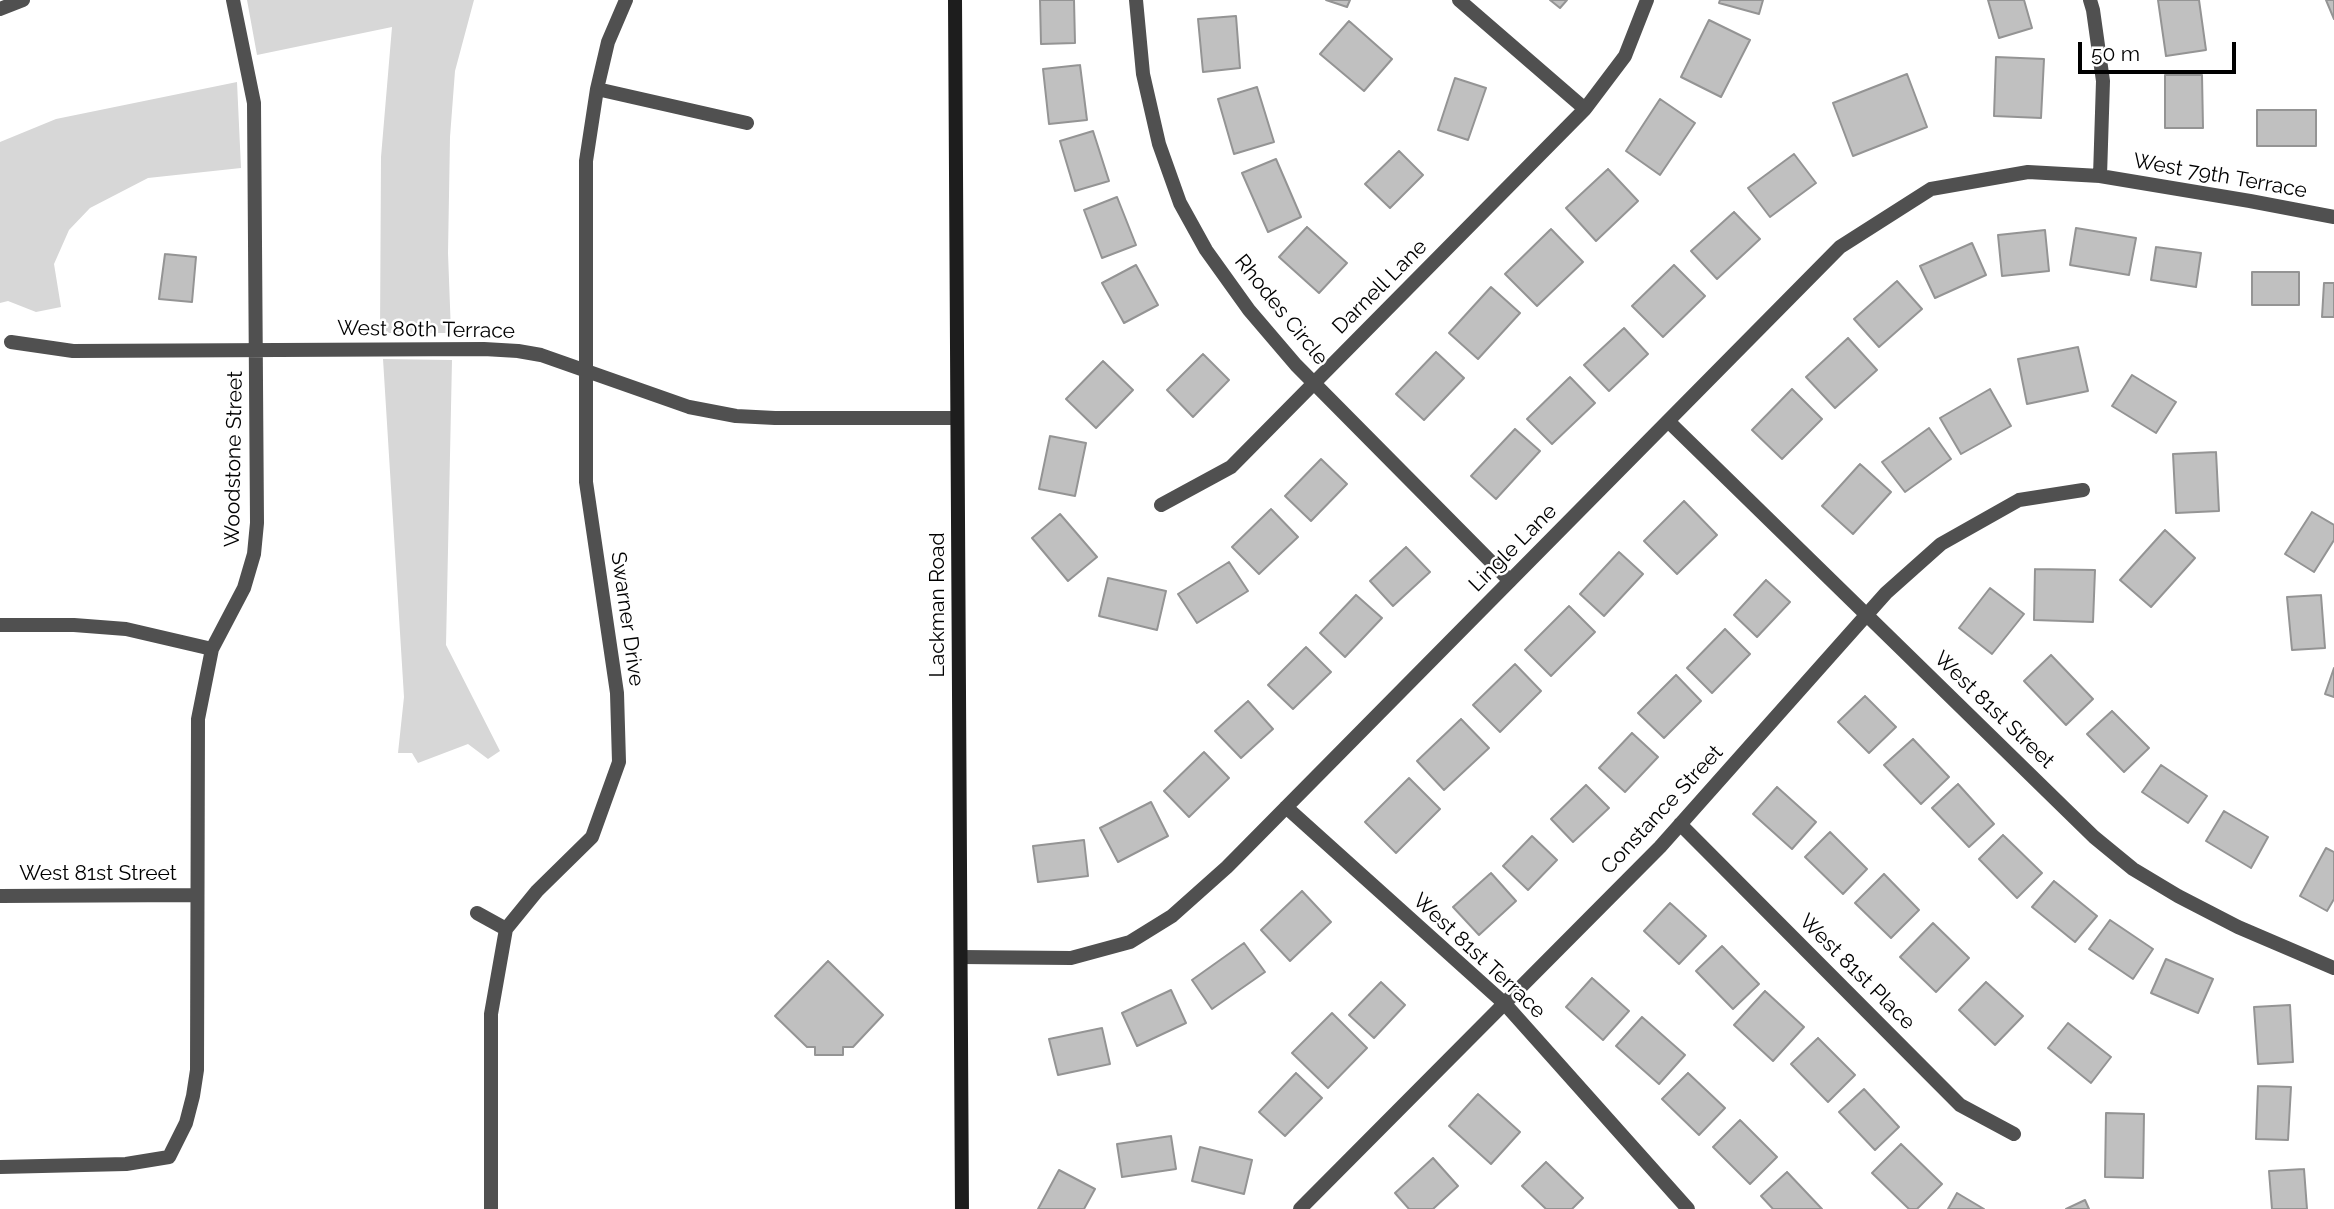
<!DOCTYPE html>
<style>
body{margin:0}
#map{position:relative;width:2334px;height:1209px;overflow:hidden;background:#fff;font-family:Raleway,sans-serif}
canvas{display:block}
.scale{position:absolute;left:2078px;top:42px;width:158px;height:32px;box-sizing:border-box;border:4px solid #000;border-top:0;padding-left:9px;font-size:21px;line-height:24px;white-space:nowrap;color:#000;-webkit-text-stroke:5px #fff;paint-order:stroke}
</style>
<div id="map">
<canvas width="2334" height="1209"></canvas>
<div class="scale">50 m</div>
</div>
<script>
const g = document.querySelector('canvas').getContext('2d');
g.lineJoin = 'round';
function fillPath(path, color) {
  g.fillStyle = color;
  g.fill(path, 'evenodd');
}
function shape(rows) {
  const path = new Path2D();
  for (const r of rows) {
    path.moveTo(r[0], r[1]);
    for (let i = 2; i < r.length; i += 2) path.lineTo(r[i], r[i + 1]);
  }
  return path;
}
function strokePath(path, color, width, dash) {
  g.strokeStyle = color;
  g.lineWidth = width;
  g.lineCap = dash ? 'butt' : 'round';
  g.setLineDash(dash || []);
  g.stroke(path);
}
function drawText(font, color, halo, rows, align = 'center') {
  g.font = font + ' Raleway,sans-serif';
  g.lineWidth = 5;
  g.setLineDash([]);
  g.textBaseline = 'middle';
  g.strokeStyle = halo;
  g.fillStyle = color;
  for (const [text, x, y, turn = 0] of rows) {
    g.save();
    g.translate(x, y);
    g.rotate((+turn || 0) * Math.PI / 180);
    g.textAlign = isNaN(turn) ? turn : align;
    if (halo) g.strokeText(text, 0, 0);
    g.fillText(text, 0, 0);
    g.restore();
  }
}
fillPath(shape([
 [247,0,474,0,455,71,450,137,448,253,451,333,380,333,381,157,392,27,257,55],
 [237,82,241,168,148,178,90,208,69,230,54,264,61,307,36,312,8,301,0,303,0,142,56,119],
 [383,359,452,360,446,645,500,751,488,759,468,744,418,763,412,753,398,753,404,697]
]), '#d7d7d7');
const building = shape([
 [1040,0,1074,0,1075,43,1041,44,1040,0],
 [1326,0,1350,0,1347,7,1326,0],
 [1550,0,1567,0,1560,8,1550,0],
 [1720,0,1763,0,1759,14,1719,3,1720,0],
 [1988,0,2024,0,2032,28,1999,38,1988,0],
 [2158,0,2199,0,2206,50,2166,56,2158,0],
 [2326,0,2334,0,2334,19,2326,0],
 [1236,16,1240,68,1203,72,1198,19,1236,16],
 [1709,20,1750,40,1721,97,1681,77,1709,20],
 [1349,21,1392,59,1364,91,1320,54,1349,21],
 [1996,57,2044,59,2041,118,1994,116,1996,57],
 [1080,65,1087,120,1049,124,1043,69,1080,65],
 [1907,74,1927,127,1853,156,1833,103,1907,74],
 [2165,75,2202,75,2203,128,2165,128,2165,75],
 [1455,78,1486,88,1468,140,1438,130,1455,78],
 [1257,87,1274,142,1234,154,1218,99,1257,87],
 [1660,99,1695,123,1660,175,1626,151,1660,99],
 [2257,110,2316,110,2316,146,2257,146,2257,110],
 [1093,131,1109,181,1075,191,1060,141,1093,131],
 [1399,151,1423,175,1390,208,1365,184,1399,151],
 [1794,154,1816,183,1770,217,1748,188,1794,154],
 [1276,159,1301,217,1268,232,1242,173,1276,159],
 [1608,169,1638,201,1596,241,1566,208,1608,169],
 [1117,197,1136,245,1102,258,1084,210,1117,197],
 [1734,212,1760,239,1717,279,1691,251,1734,212],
 [1307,227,1347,263,1319,293,1279,257,1307,227],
 [2076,228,2136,238,2129,275,2070,265,2076,228],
 [1551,229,1583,262,1537,306,1505,274,1551,229],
 [2045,230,2049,271,2002,276,1998,235,2045,230],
 [1972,243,1986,275,1935,298,1920,266,1972,243],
 [2156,247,2201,253,2196,287,2151,280,2156,247],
 [165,254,196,257,192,302,159,299,165,254],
 [1136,265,1158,305,1124,323,1102,283,1136,265],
 [1674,265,1705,296,1663,337,1632,306,1674,265],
 [2252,272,2299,272,2299,305,2252,305,2252,272],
 [1897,281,1922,309,1879,347,1854,319,1897,281],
 [2324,283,2334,283,2334,317,2322,317,2324,283],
 [1491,287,1520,313,1478,359,1449,333,1491,287],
 [1624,328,1648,354,1609,391,1584,365,1624,328],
 [1848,338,1877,370,1835,408,1806,377,1848,338],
 [2078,347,2088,391,2027,404,2018,359,2078,347],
 [1436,352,1464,378,1424,420,1396,394,1436,352],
 [1203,354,1229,380,1193,417,1167,390,1203,354],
 [1103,361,1133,390,1096,428,1066,399,1103,361],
 [2132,375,2176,402,2156,433,2112,406,2132,375],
 [1570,377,1595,403,1552,444,1527,419,1570,377],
 [1792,389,1822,419,1782,459,1752,430,1792,389],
 [1990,389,2011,426,1961,454,1940,418,1990,389],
 [1929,428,1951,459,1905,492,1882,462,1929,428],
 [1515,429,1540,451,1496,499,1471,476,1515,429],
 [1050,436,1086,443,1075,496,1039,489,1050,436],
 [2216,452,2219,511,2176,513,2173,454,2216,452],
 [1321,459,1347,484,1311,521,1285,496,1321,459],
 [1860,464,1891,492,1853,534,1822,506,1860,464],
 [1684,501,1717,535,1677,574,1644,541,1684,501],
 [1271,509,1298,537,1259,574,1232,547,1271,509],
 [2312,512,2334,525,2334,540,2314,572,2285,554,2312,512],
 [1060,514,1097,557,1068,581,1032,538,1060,514],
 [2165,530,2195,558,2151,607,2120,580,2165,530],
 [1406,547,1430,572,1393,606,1370,581,1406,547],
 [1619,552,1643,574,1604,616,1580,594,1619,552],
 [1229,562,1248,591,1197,623,1178,594,1229,562],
 [2035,569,2095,570,2093,622,2034,620,2035,569],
 [1108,578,1166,591,1157,630,1099,616,1108,578],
 [1766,580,1790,602,1757,637,1734,615,1766,580],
 [1990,588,2024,614,1992,654,1959,628,1990,588],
 [1356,595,1382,618,1345,657,1320,633,1356,595],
 [2321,595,2325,648,2292,650,2287,597,2321,595],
 [1569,606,1595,632,1551,676,1525,650,1569,606],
 [1725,629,1750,654,1712,693,1687,668,1725,629],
 [1306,647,1331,672,1293,709,1268,685,1306,647],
 [2051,655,2093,699,2066,725,2024,681,2051,655],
 [1515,664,1541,691,1500,732,1473,705,1515,664],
 [2334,668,2334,697,2325,694,2334,668],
 [1676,675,1701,701,1664,738,1638,713,1676,675],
 [1865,696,1896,727,1869,753,1838,722,1865,696],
 [1248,701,1273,729,1241,758,1215,731,1248,701],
 [2112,711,2149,748,2124,772,2087,734,2112,711],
 [1461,719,1489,748,1444,790,1417,761,1461,719],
 [1632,733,1658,757,1625,792,1599,768,1632,733],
 [1913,739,1949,777,1921,804,1884,765,1913,739],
 [1204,752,1229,778,1189,817,1164,791,1204,752],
 [2161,765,2207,796,2188,823,2142,792,2161,765],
 [1409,778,1440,809,1396,853,1365,822,1409,778],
 [1958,784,1994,824,1969,847,1932,808,1958,784],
 [1586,785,1609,808,1573,842,1551,819,1586,785],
 [1777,787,1816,822,1792,849,1753,814,1777,787],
 [1151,802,1168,836,1118,862,1100,828,1151,802],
 [2224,811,2268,837,2251,868,2206,841,2224,811],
 [1830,832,1867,869,1843,894,1805,857,1830,832],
 [2003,835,2042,873,2017,898,1979,859,2003,835],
 [1532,836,1557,860,1528,890,1503,866,1532,836],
 [1084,840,1088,876,1038,882,1033,846,1084,840],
 [2326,848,2334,852,2334,899,2327,911,2300,896,2326,848],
 [1491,873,1516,901,1479,935,1453,907,1491,873],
 [1884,874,1919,910,1891,938,1855,903,1884,874],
 [2054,881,2097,916,2075,942,2032,907,2054,881],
 [1302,891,1331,922,1290,961,1261,930,1302,891],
 [1670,903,1706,936,1679,964,1644,931,1670,903],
 [2110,920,2153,949,2133,979,2089,949,2110,920],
 [1933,923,1969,958,1936,992,1900,957,1933,923],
 [1244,943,1265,972,1212,1009,1192,980,1244,943],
 [1722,946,1759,984,1733,1009,1696,971,1722,946],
 [2166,959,2213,979,2198,1013,2151,993,2166,959],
 [828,961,883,1015,853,1047,843,1047,843,1055,815,1055,815,1047,807,1047,775,1016,828,961],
 [1592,978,1629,1011,1603,1040,1566,1007,1592,978],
 [1381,982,1405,1005,1374,1038,1349,1015,1381,982],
 [1986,982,2023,1016,1995,1045,1959,1010,1986,982],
 [1171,990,1186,1023,1137,1046,1122,1013,1171,990],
 [1765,991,1804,1027,1773,1061,1734,1025,1765,991],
 [2290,1005,2293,1062,2258,1064,2254,1007,2290,1005],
 [1332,1013,1367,1048,1328,1088,1292,1053,1332,1013],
 [1642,1017,1685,1055,1659,1084,1616,1046,1642,1017],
 [2068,1023,2111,1057,2091,1083,2048,1048,2068,1023],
 [1102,1028,1110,1064,1058,1075,1049,1039,1102,1028],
 [1818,1038,1855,1075,1828,1102,1791,1064,1818,1038],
 [1296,1073,1322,1098,1285,1136,1259,1112,1296,1073],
 [1688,1073,1725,1108,1699,1135,1662,1099,1688,1073],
 [2258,1086,2291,1087,2288,1140,2256,1139,2258,1086],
 [1864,1089,1899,1127,1875,1150,1839,1112,1864,1089],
 [1478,1094,1520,1132,1491,1164,1449,1126,1478,1094],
 [2106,1113,2144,1114,2143,1178,2105,1177,2106,1113],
 [1740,1120,1777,1157,1750,1184,1713,1147,1740,1120],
 [1171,1136,1176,1169,1122,1177,1117,1144,1171,1136],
 [1901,1144,1942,1184,1917,1209,1909,1209,1872,1173,1901,1144],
 [1200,1147,1252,1160,1244,1194,1192,1181,1200,1147],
 [1433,1158,1458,1186,1433,1209,1409,1209,1395,1193,1433,1158],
 [1546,1162,1583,1198,1572,1209,1546,1209,1522,1186,1546,1162],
 [2304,1169,2307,1209,2272,1209,2269,1171,2304,1169],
 [1059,1170,1095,1189,1084,1209,1038,1209,1059,1170],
 [1787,1172,1822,1209,1773,1209,1761,1196,1787,1172],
 [1957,1193,1984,1209,1948,1209,1957,1193],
 [2085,1200,2089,1209,2066,1209,2085,1200]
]);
fillPath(building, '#c0c0c0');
strokePath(building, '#949494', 2);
strokePath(shape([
 [1136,0,1143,74,1159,144,1180,203,1206,250,1249,310,1296,365,1510,581],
 [1459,0,1585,109],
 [2090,0,2093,10,2103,81,2100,176],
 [0,9,23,0],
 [597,89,747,123],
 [11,342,73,351,484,349,518,351,541,355,689,407,736,416,775,418,957,418],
 [1668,421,2094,837,2133,869,2178,896,2238,927,2334,968],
 [1161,505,1231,467,1585,109,1625,56,1647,0],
 [0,625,74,625,126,629,212,649],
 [1286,807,1505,1004,1688,1209],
 [1680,824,1960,1105,2014,1134],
 [0,896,197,895],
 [477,913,506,929],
 [961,957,1071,958,1130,942,1172,916,1227,867,1840,247,1931,189,2028,172,2100,176,2250,201,2334,217],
 [0,1167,126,1164,169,1157,186,1123,193,1096,197,1070,198,719,212,649,244,588,254,554,257,523,254,103,233,0],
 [491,1209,491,1014,506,929,537,891,592,837,619,762,617,693,586,482,586,161,597,89,608,42,626,0],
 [1300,1209,1660,847,1886,593,1941,544,2019,500,2083,490]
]), '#505050', 14);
strokePath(shape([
 [955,0,962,1209]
]), '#1d1d1d', 14);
drawText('21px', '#000', '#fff', [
 ["West 79th Terrace",2220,176,10],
 ["Darnell Lane",1380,287,-45],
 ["Rhodes Circle",1281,310,51],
 ["West 80th Terrace",426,330,1],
 ["Woodstone Street",234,459,-89],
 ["Lingle Lane",1513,548,-45],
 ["Lackman Road",938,605,-90],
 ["Swarner Drive",627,619,82],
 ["West 81st Street",1994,710,44],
 ["Constance Street",1662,810,-47],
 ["West 81st Street",98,874],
 ["West 81st Terrace",1479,956,43],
 ["West 81st Place",1857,972,45]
]);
</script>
